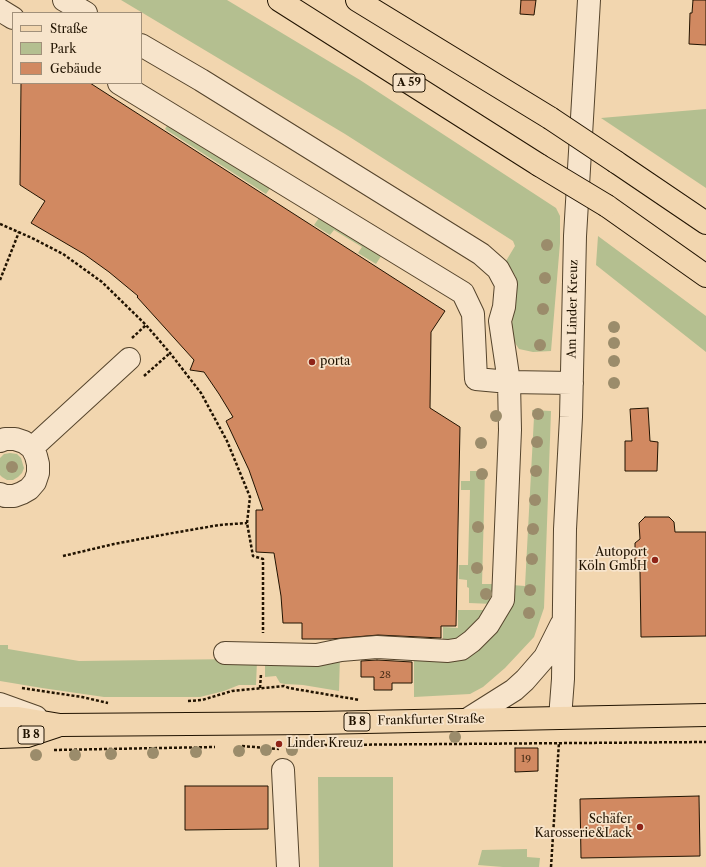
<!DOCTYPE html>
<meta charset="utf-8">
<style>
body{margin:0}
#map{position:relative;width:706px;height:867px;overflow:hidden;background:#f2d6af;font-family:"Libre Caslon Text",serif}
canvas{display:block}
.legend{position:absolute;left:12px;top:12px;width:130px;height:72px;box-sizing:border-box;background:#f7e4cb;border:1px solid #a1907a;margin:0;padding:5px 7px;list-style:none;font-size:12px;color:#211301}
.legend li{display:flex;align-items:center;gap:8px;height:20px}
.legend b{width:20px;border:1px solid #a1907a}
</style>
<div id="map">
<canvas width="706" height="867"></canvas>
<ul class="legend">
<li><b style="height:5px;background:#f2d6af"></b>Straße</li>
<li><b style="height:11px;background:#b4bf90"></b>Park</li>
<li><b style="height:11px;background:#d18961"></b>Gebäude</li>
</ul>
</div>
<script>
const g = document.querySelector('canvas').getContext('2d');
g.lineJoin = 'round';
function fillPath(path, color) {
  g.fillStyle = color;
  g.fill(path, 'evenodd');
}
function shape(rows) {
  const path = new Path2D();
  for (const r of rows) {
    path.moveTo(r[0], r[1]);
    for (let i = 2; i < r.length; i += 2) path.lineTo(r[i], r[i + 1]);
  }
  return path;
}
function strokePath(path, color, width, dash) {
  g.strokeStyle = color;
  g.lineWidth = width;
  g.lineCap = dash ? 'butt' : 'round';
  g.setLineDash(dash || []);
  g.stroke(path);
}
function drawText(font, color, halo, rows, align = 'center') {
  g.font = font + ' "Libre Caslon Text",serif';
  g.lineWidth = 3.5;
  g.setLineDash([]);
  g.textBaseline = 'middle';
  g.strokeStyle = halo;
  g.fillStyle = color;
  for (const [text, x, y, turn = 0] of rows) {
    g.save();
    g.translate(x, y);
    g.rotate((+turn || 0) * Math.PI / 180);
    g.textAlign = isNaN(turn) ? turn : align;
    if (halo) g.strokeText(text, 0, 0);
    g.fillText(text, 0, 0);
    g.restore();
  }
}
fillPath(shape([
 [121,0,227,0,360,80,556,208,560,216,560,243,551,351,533,352,519,349,511,337,516,277,506,261,515,246,513,241,345,134],
 [706,109,706,188,601,118],
 [170,121,273,184,266,194,165,129],
 [321,215,383,253,376,264,358,253,362,247,334,230,330,235,314,225],
 [598,236,706,316,706,352,596,265],
 [532,410,551,411,544,608,534,637,505,668,483,687,470,694,414,697,414,656,456,656,512,585,525,586,534,417],
 [10,453,17,454,21,458,24,468,22,473,18,477,13,480,7,480,2,477,0,475,0,458,4,454],
 [470,471,485,471,482,584,493,584,493,604,469,603,469,588,467,587,467,580,459,579,459,565,468,565,470,490,461,490,461,481,470,481],
 [458,610,492,610,460,643,443,645,443,627,458,628],
 [0,645,8,645,8,649,79,661,236,659,257,661,256,685,239,685,224,691,200,697,104,697,42,688,0,681],
 [340,655,339,691,303,685,285,684,280,683,276,676,265,677,265,661],
 [318,777,393,777,393,867,319,867],
 [527,849,527,857,540,858,539,867,503,867,478,865,482,850]
]), '#b4bf90');
const building = shape([
 [521,0,536,0,534,15,520,14,521,0],
 [693,0,706,0,706,45,689,44,690,13,692,13,693,0],
 [21,83,90,83,445,311,431,332,430,408,460,427,456,626,441,626,441,638,378,635,331,639,302,639,302,623,283,623,281,596,274,553,256,552,256,510,263,510,249,470,226,421,233,417,219,394,204,372,190,370,194,360,137,297,138,296,109,272,84,254,31,223,45,201,20,185,21,83],
 [648,408,650,441,658,442,657,471,625,471,625,441,632,441,630,409,648,408],
 [645,517,669,517,674,522,675,532,706,532,706,636,641,637,640,572,635,567,635,543,640,539,639,523,645,517],
 [377,660,412,662,412,683,392,683,392,690,374,690,374,677,361,677,361,661,377,660],
 [515,748,538,748,538,771,515,772,515,748],
 [185,786,268,786,268,829,185,830,185,786],
 [699,796,700,856,581,858,580,799,699,796]
]);
fillPath(building, '#d18961');
strokePath(building, '#211301', 1);
const minor = shape([
 [64,0,86,13],
 [0,10,13,18],
 [141,45,201,80,481,254,498,269,506,284,504,307,500,321,509,382,510,430,503,600,488,625,472,641,461,649,448,651,377,647,341,650,317,655,225,653],
 [119,83,463,293,473,314,476,379,509,382,572,383],
 [0,441,5,439,15,439,24,442,32,448,36,456,38,464,38,473,35,482,29,489,22,493,14,496,5,496,0,494],
 [32,448,129,359],
 [0,704,36,717],
 [560,718,563,679,565,529,571,417,575,236,589,0],
 [468,719,514,690,525,680,545,657,561,625],
 [283,770,288,867]
]);
const major = shape([
 [0,718,18,718,60,725,317,723,706,715],
 [0,737,27,736,57,726]
]);
const highway = shape([
 [279,0,539,165],
 [357,0,550,118],
 [616,162,706,223],
 [607,206,706,276]
]);
strokePath(minor, '#55442c', 24);
strokePath(major, '#211301', 24);
strokePath(highway, '#211301', 24);
strokePath(shape([
 [0,224,32,238,63,254,102,282,146,325,170,353,201,393,227,441,250,497,247,523,253,556,263,559,263,633],
 [0,280,19,232],
 [132,338,146,325],
 [144,376,170,353],
 [63,556,114,544,167,534,219,525,247,523],
 [22,688,82,697,108,703],
 [260,688,261,674],
 [188,701,202,700,232,691,284,686,289,688,360,700],
 [324,745,706,742],
 [242,746,279,749],
 [286,749,313,745],
 [54,750,215,747],
 [551,867,559,742]
]), '#211301', 2.5, [3, 2]);
strokePath(minor, '#f7e4cb', 22);
strokePath(major, '#f2d6af', 22);
strokePath(highway, '#f2d6af', 22);
const highwayBridge = shape([
 [550,118,616,162],
 [539,165,607,206]
]);
strokePath(highwayBridge, '#211301', 24, []);
strokePath(highwayBridge, '#f2d6af', 22);
g.fillStyle = '#9b8c6b';
for (const [x, y] of [
 [547,245],
 [545,278],
 [543,309],
 [614,327],
 [614,343],
 [540,345],
 [614,361],
 [614,383],
 [538,414],
 [496,416],
 [537,442],
 [481,443],
 [12,467],
 [536,471],
 [482,474],
 [535,500],
 [478,527],
 [533,529],
 [532,559],
 [477,568],
 [530,590],
 [486,594],
 [529,613],
 [455,737],
 [266,750],
 [292,750],
 [239,751],
 [196,752],
 [153,753],
 [111,754],
 [36,755],
 [75,755]
]) {
  g.beginPath();
  g.arc(x, y, 6, 0, 2 * Math.PI);
  g.fill();
}
for (const [x, y, r, color] of [
 [312,362,4,"#8f2418"],
 [655,560,4,"#8f2418"],
 [279,744,4,"#8f2418"],
 [640,827,4,"#8f2418"]
]) {
  const dot = new Path2D();
  dot.arc(x, y, r, 0, 2 * Math.PI);
  g.fillStyle = color;
  g.fill(dot);
  strokePath(dot, '#f7e4cb', 1.5);
}
drawText('10px', '#4d3019', null, [
 ["28",385,675],
 ["19",526,759]
]);
for (const [x, y, w] of [
 [409,83,32],
 [357,722,26],
 [31,735,26]
]) {
  const box = new Path2D();
  box.roundRect(x - w / 2, y - 9, w, 18, 3);
  g.fillStyle = '#f7e4cb';
  g.fill(box);
  strokePath(box, '#211301', 1);
}
drawText('bold 11px', '#211301', null, [
 ["A 59",409,83],
 ["B 8",357,722],
 ["B 8",31,735]
]);
drawText('12px', '#211301', '#f7e4cb', [
 ["Am Linder Kreuz",573,309,-89],
 ["Frankfurter Straße",431,720,-1]
]);
drawText('12px', '#211301', '#f7e4cb', [
 ["porta",320,362],
 ["Autoport",647,553,"right"],
 ["Köln GmbH",647,567,"right"],
 ["Linder Kreuz",287,744],
 ["Schäfer",632,820,"right"],
 ["Karosserie&Lack",632,834,"right"]
], 'left');
</script>
